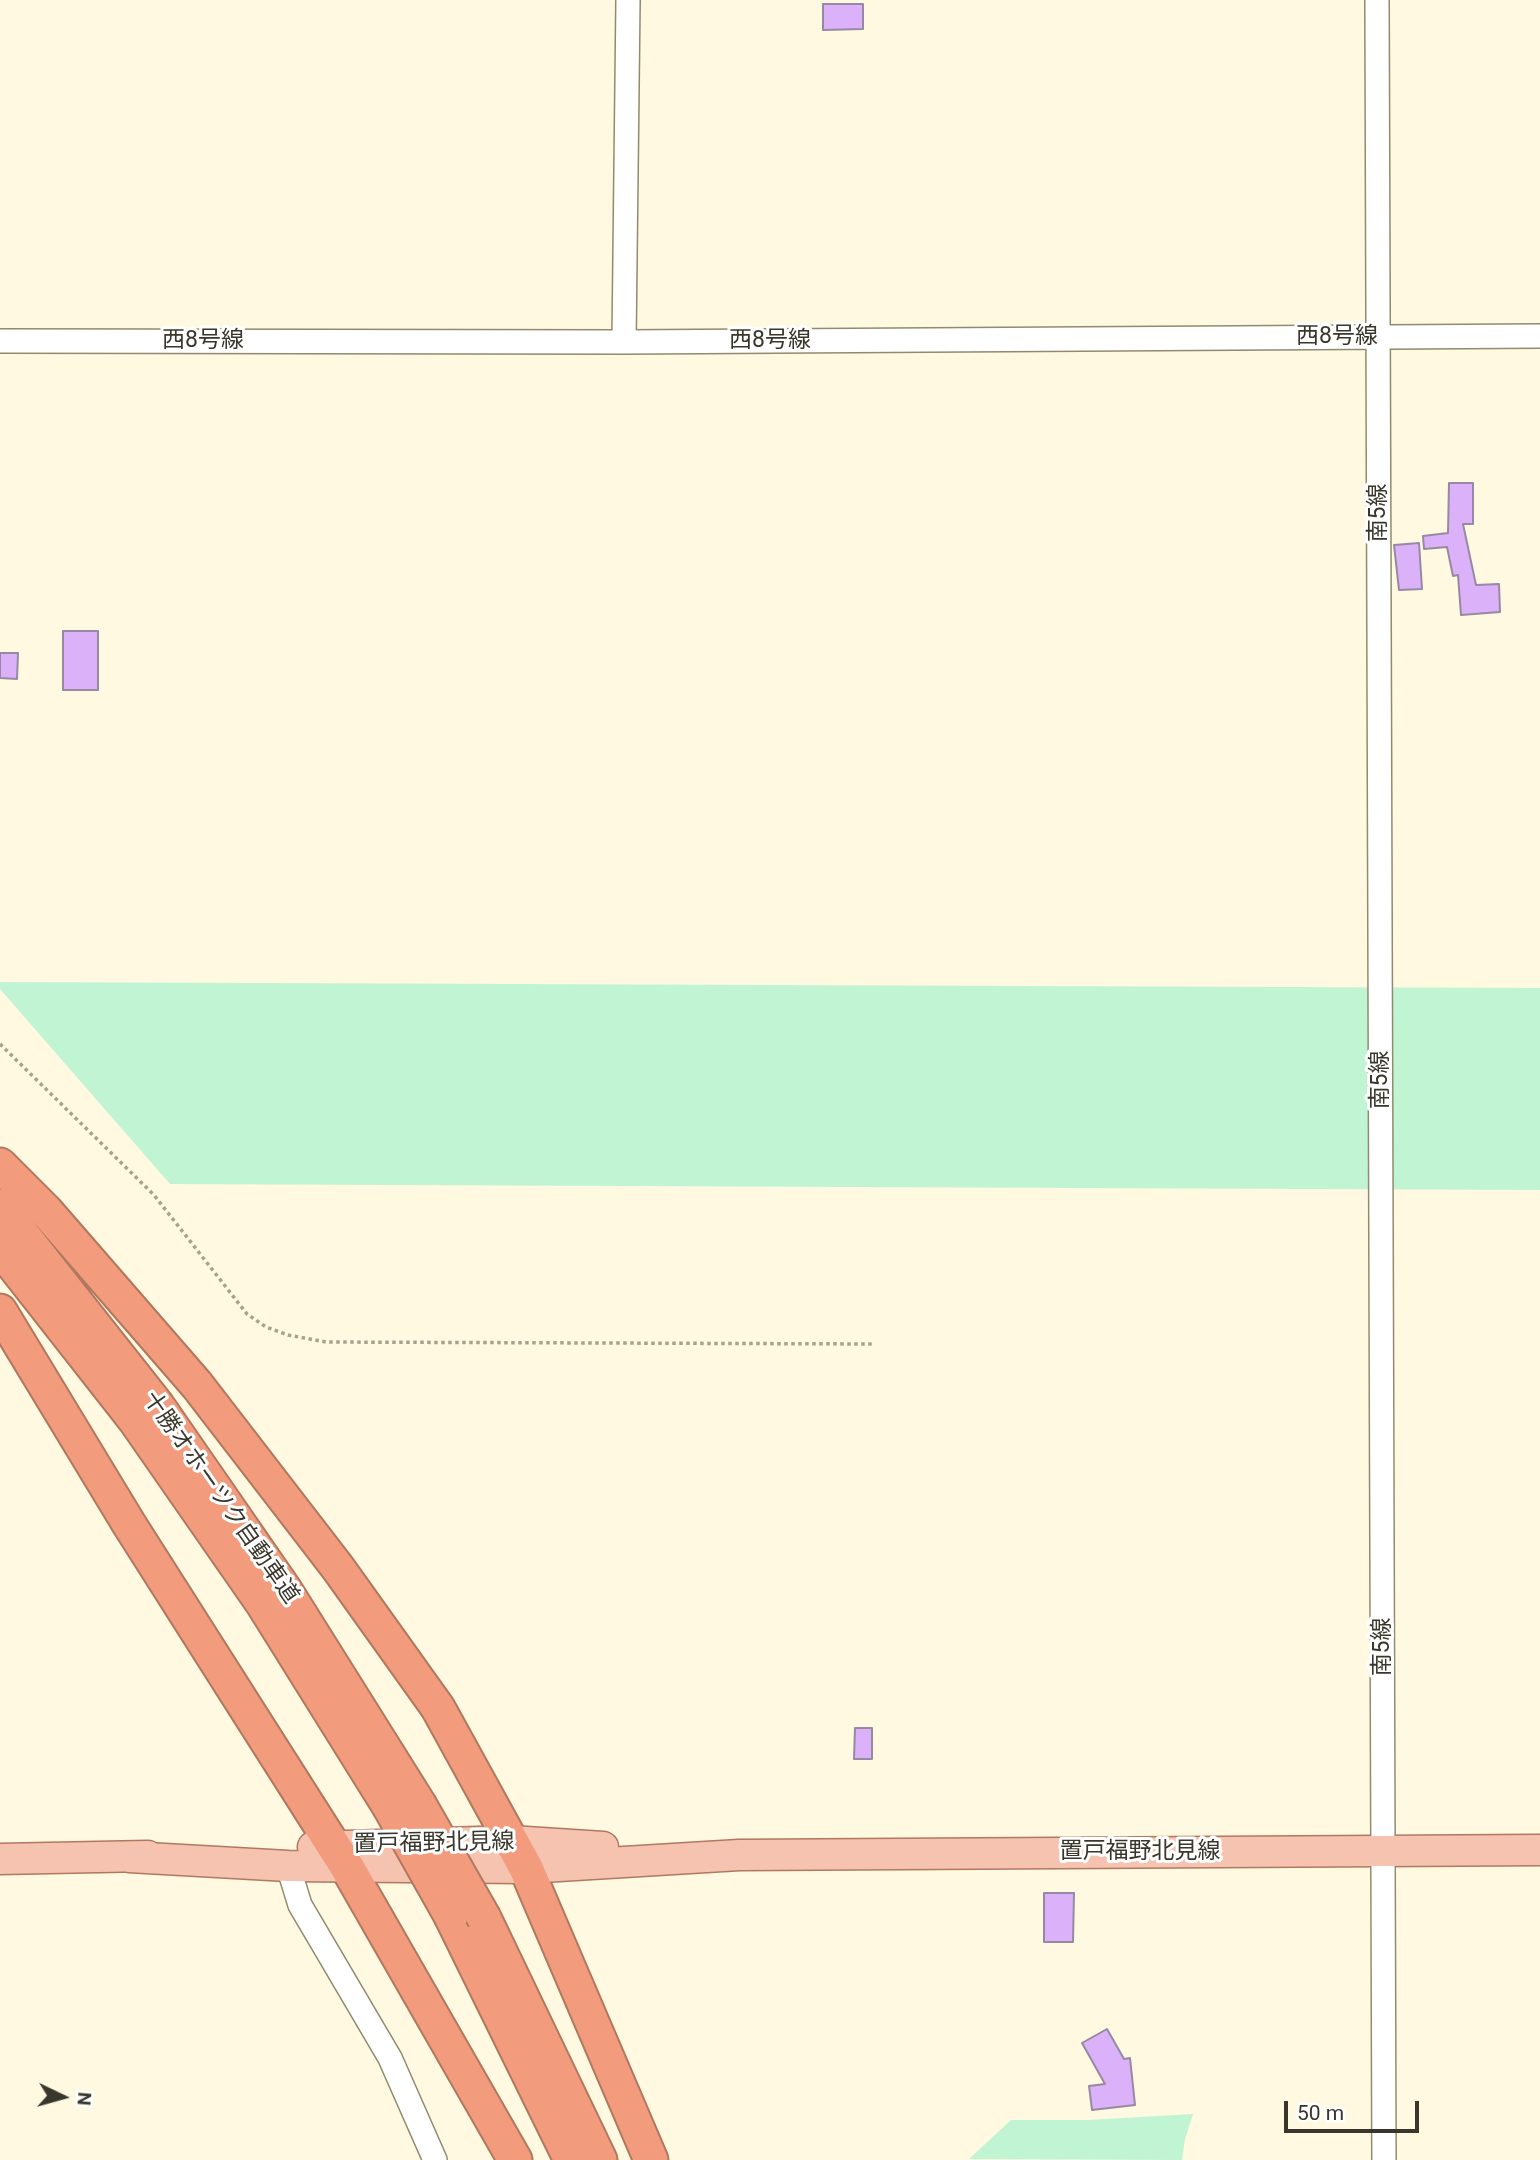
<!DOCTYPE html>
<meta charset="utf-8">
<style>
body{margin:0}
#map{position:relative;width:1540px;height:2160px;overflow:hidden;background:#fef9e0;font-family:Roboto,sans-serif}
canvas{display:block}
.north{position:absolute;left:28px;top:2062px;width:70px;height:70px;-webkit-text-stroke:5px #fff;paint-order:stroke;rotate:95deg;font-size:19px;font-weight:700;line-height:28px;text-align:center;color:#39372b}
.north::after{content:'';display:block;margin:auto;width:24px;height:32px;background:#39372b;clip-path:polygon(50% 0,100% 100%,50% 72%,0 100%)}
.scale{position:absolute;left:1284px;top:2101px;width:135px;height:32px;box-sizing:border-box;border:4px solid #39372b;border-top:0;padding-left:9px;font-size:21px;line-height:24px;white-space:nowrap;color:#39372b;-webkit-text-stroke:5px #fff;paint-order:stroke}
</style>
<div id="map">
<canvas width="1540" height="2160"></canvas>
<div class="north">N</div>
<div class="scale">50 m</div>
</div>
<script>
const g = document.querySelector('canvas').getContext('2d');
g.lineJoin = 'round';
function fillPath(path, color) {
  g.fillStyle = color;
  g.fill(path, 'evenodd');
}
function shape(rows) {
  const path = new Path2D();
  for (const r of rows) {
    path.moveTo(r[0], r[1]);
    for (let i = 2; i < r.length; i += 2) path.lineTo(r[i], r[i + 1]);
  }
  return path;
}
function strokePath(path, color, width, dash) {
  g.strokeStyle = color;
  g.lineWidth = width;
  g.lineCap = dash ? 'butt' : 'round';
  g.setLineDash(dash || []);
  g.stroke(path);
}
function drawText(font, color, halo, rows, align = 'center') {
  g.font = font + ' Roboto,"Noto Sans JP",sans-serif';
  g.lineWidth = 6;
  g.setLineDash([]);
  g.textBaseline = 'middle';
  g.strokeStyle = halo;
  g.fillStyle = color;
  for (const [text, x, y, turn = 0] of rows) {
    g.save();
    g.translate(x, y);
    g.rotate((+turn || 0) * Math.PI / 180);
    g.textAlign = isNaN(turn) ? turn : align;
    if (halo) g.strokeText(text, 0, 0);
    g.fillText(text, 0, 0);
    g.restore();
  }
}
fillPath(shape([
 [0,982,1540,988,1540,1190,170,1184,0,989],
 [1193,2114,1185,2139,1182,2160,969,2159,1011,2120,1088,2120]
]), '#c0f4d3');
const building = shape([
 [823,4,863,4,863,29,823,30,823,4],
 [1449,483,1473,483,1473,524,1463,524,1476,585,1499,584,1500,612,1461,615,1458,575,1453,576,1447,547,1424,549,1423,536,1448,533,1449,483],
 [1419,543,1422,589,1399,590,1394,545,1419,543],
 [63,631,98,631,98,690,63,690,63,631],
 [0,653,18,653,17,679,0,678,0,653],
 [855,1728,872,1728,872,1759,854,1759,855,1728],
 [1044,1893,1074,1893,1073,1942,1044,1942,1044,1893],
 [1107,2029,1124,2059,1130,2058,1135,2105,1092,2110,1089,2086,1105,2084,1082,2043,1107,2029]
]);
fillPath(building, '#dbb2f9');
strokePath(building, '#9789a2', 2);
const minor = shape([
 [1377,0,1384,2160],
 [0,341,624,342,1540,336],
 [624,342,628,0],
 [288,1866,300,1905,390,2058,435,2160]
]);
const major = shape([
 [313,1847,511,1841,603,1847],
 [129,1857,288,1866,526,1868,739,1855,1540,1850],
 [0,1859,148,1856]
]);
const highway = shape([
 [0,1165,46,1211,197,1385,338,1568,438,1708,526,1868,651,2160],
 [0,1206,157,1405,285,1590,419,1804],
 [0,1248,135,1420,263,1604,389,1806],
 [0,1311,129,1524,347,1867,515,2160],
 [451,1916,571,2160],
 [484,1918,600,2160]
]);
strokePath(minor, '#908a6e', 26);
strokePath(major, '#b17860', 33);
strokePath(highway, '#b17860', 37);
strokePath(shape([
 [0,1044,154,1195,247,1314,266,1327,288,1335,326,1342,875,1344]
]), '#a6a28f', 3.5, [3.5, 3.5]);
strokePath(minor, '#fff', 23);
strokePath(major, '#f7c3b1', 30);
strokePath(highway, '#f29b7d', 33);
const highwayBridge = shape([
 [419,1804,484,1918],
 [389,1806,451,1916]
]);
strokePath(highwayBridge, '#b17860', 37, []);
strokePath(highwayBridge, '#f29b7d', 33);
drawText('23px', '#39372b', '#fff', [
 ["西8号線",1337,337],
 ["西8号線",203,341],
 ["西8号線",770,341],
 ["南5線",1379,513,-90],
 ["南5線",1381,1080,-90],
 ["十勝オホーツク自動車道",220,1498,55],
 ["南5線",1383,1647,-90],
 ["置戸福野北見線",434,1844,-1],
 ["置戸福野北見線",1140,1852]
]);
</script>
